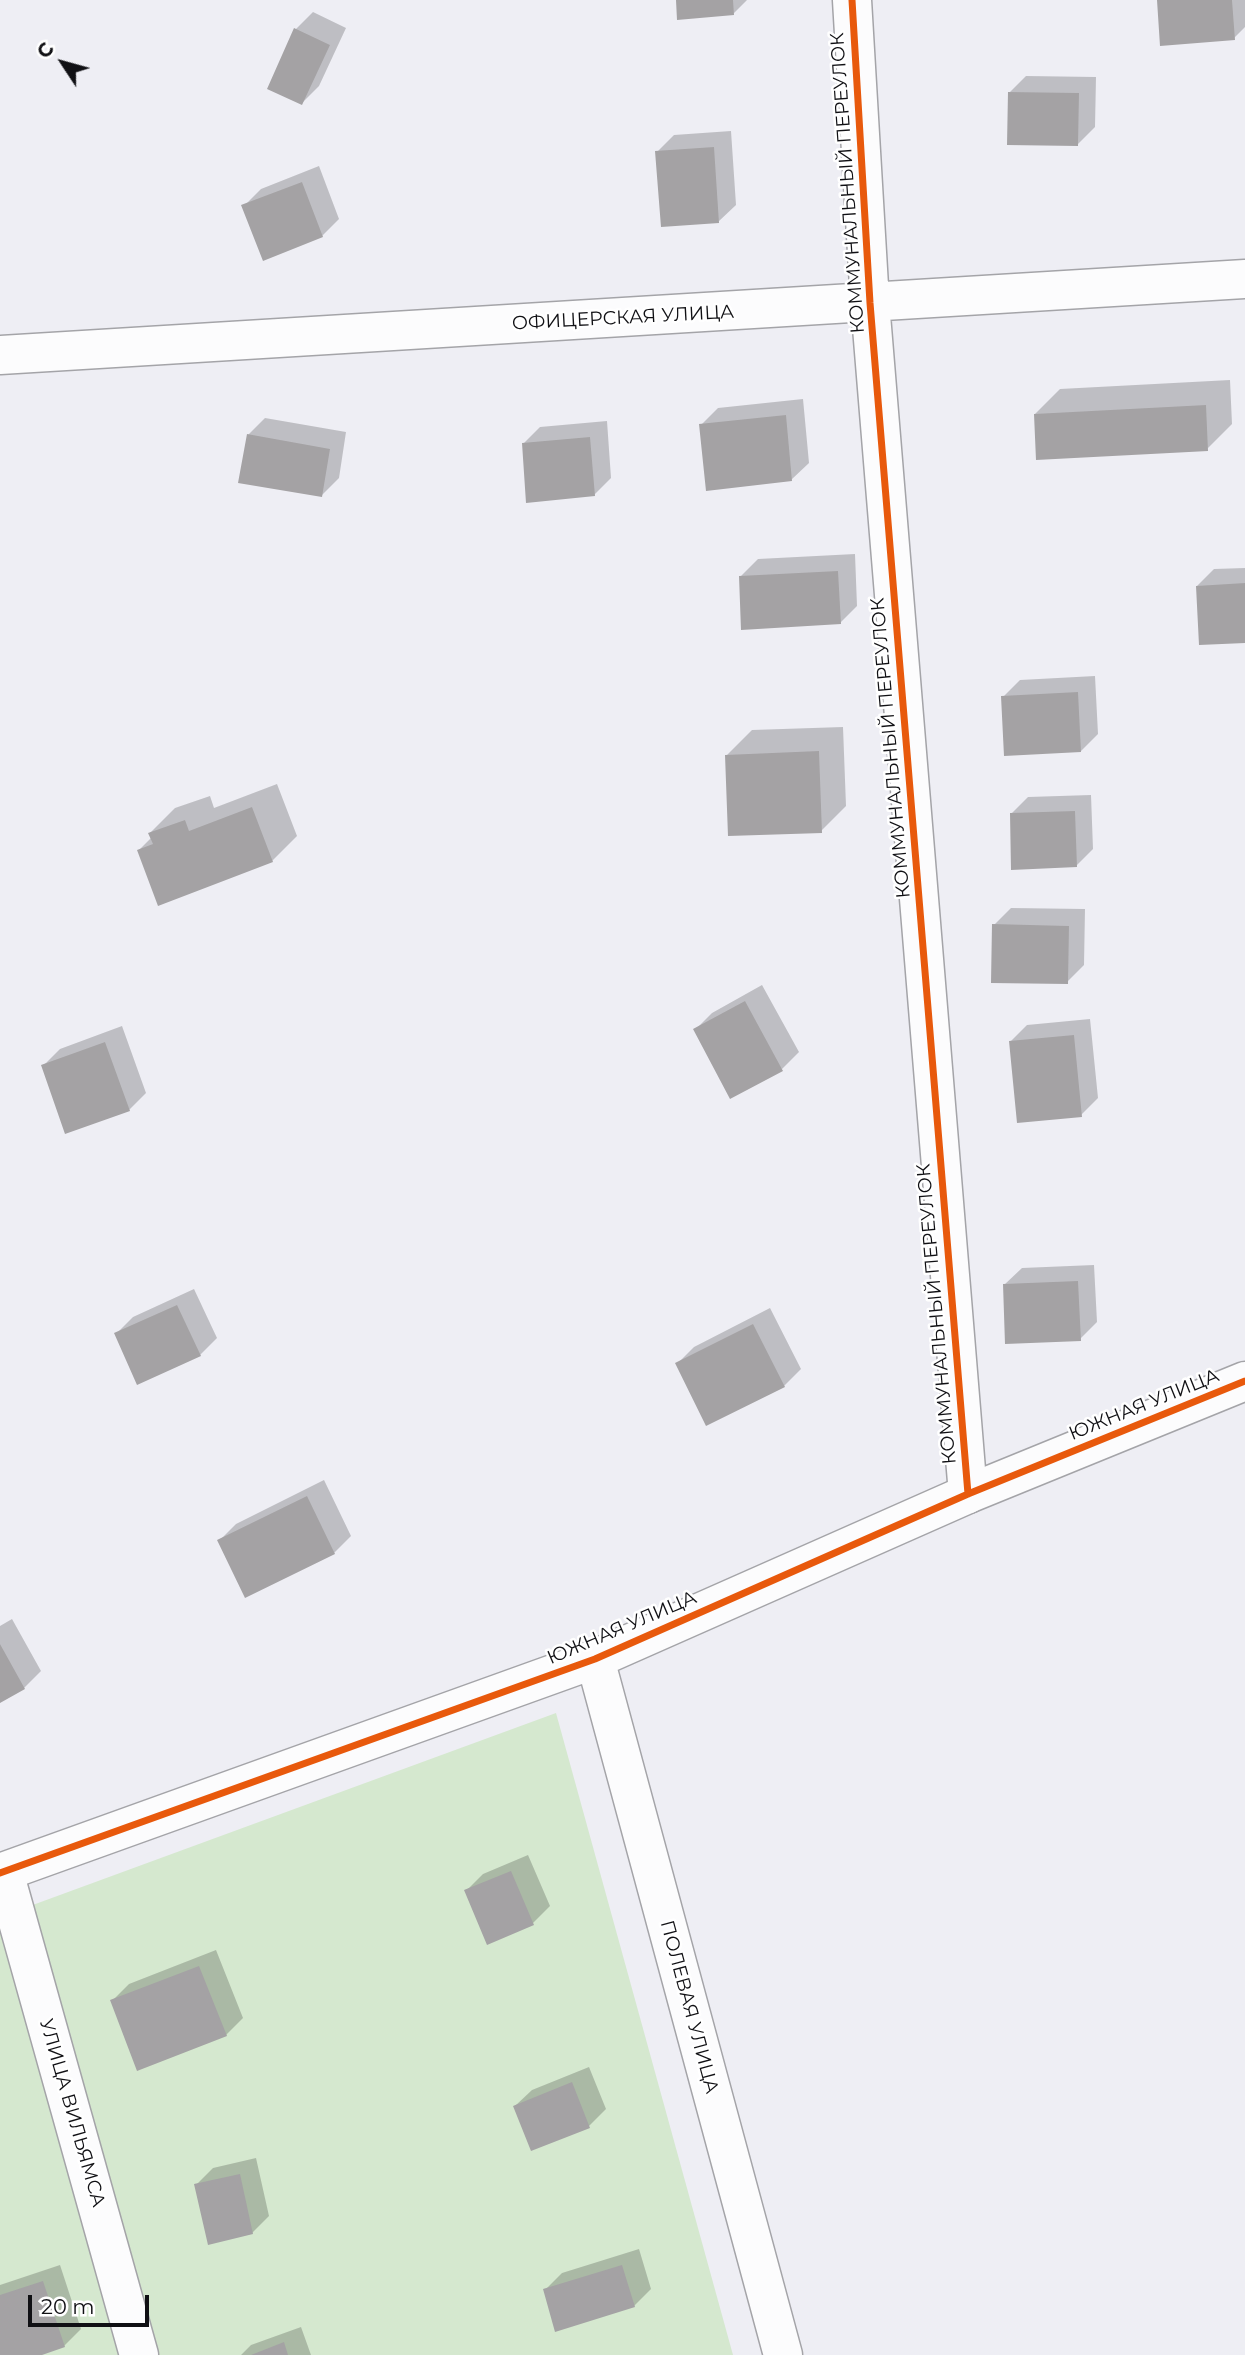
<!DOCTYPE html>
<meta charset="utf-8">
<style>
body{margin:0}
#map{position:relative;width:1245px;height:2355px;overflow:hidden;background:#eeeef4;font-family:Montserrat,sans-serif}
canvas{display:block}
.north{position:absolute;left:28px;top:28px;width:70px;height:70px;-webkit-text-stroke:5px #fff;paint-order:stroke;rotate:306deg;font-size:19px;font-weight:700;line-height:28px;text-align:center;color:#101014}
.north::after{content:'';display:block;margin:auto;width:24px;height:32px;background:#101014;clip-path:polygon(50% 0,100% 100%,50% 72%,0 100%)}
.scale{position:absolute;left:28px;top:2295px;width:121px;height:32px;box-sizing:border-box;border:4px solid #101014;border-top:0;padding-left:9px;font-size:21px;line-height:24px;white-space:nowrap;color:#101014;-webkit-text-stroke:5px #fff;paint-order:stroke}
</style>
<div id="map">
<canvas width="1245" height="2355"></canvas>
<div class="north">С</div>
<div class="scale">20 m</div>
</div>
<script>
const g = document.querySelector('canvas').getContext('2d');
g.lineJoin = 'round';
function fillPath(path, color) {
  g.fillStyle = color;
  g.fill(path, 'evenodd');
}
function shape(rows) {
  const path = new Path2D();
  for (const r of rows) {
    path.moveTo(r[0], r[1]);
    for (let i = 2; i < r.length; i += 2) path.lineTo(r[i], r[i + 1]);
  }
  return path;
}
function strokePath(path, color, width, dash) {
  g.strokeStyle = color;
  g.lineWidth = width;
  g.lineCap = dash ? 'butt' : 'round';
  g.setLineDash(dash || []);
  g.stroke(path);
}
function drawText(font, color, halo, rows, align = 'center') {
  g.font = font + ' Montserrat,sans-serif';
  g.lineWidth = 5;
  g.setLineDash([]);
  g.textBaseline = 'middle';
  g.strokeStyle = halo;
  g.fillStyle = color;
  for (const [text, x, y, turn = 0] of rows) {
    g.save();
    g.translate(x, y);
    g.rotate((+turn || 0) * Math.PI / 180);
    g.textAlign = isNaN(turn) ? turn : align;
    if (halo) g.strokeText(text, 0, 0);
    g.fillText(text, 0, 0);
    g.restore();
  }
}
fillPath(shape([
 [556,1713,733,2355,0,2355,0,1917]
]), '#d5e8cf');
fillPath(shape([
 [677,0,747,0,733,14],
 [1159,0,1245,0,1245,27,1234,38],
 [313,12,346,28,319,86,302,103,296,29],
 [1026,76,1096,77,1095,127,1078,144,1009,93],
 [731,131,736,205,718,222,657,152,674,135],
 [319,166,339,219,322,236,244,206,261,189],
 [1230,380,1232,424,1207,449,1035,414,1060,389],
 [803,399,809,463,791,480,701,425,718,408],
 [265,418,346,432,339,478,322,495,248,435],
 [607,421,611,478,594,495,523,444,540,427],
 [855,554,857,606,840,623,741,576,758,559],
 [1245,568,1245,641,1197,586,1214,569],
 [1095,676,1098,734,1081,751,1003,697,1020,680],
 [843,727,846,806,821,831,727,755,752,730],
 [277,784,297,836,272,861,139,850,152,837,150,833,175,808,210,796,214,808],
 [1091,795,1093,849,1076,866,1011,814,1028,797],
 [1011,908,1085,909,1084,965,1067,982,994,925],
 [762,985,799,1052,782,1069,695,1030,712,1013],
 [1090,1019,1098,1098,1081,1115,1010,1042,1027,1025],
 [122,1026,146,1093,129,1110,43,1066,60,1049],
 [1094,1265,1097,1322,1080,1339,1004,1285,1022,1268],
 [194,1289,217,1338,200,1355,116,1334,133,1317],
 [770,1308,801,1369,784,1386,677,1364,694,1347],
 [324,1480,351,1536,334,1553,219,1541,236,1524],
 [12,1619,41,1671,24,1688,0,1701,0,1626],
 [528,1855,550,1906,533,1923,466,1891,483,1874],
 [216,1950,243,2018,226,2035,112,2001,129,1984],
 [589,2067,606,2109,589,2126,515,2106,532,2090],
 [256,2158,269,2216,252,2233,196,2185,213,2168],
 [639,2249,651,2289,634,2306,545,2290,562,2273],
 [60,2265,81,2329,64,2346,36,2355,0,2355,0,2285],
 [301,2327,311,2355,241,2355,251,2345]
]), '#0003');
fillPath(shape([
 [676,0,733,0,734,15,677,20],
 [1157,0,1232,0,1235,40,1160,46],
 [294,28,330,45,302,105,267,89],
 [1008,92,1079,93,1078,146,1007,145],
 [714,147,719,223,661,227,655,151],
 [302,182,323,237,263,261,241,205],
 [1206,405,1208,451,1036,460,1034,414],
 [786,415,792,481,706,491,699,424],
 [247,434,330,449,322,497,238,483],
 [590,437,595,496,526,503,522,443],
 [838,571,841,624,741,630,739,576],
 [1245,583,1245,643,1199,645,1196,586],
 [1078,692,1081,752,1004,756,1001,696],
 [819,751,822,833,728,836,725,755],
 [252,807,273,862,158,906,137,850,153,844,148,833,185,820,189,831],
 [1075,811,1077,867,1011,870,1010,813],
 [992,924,1069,926,1068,984,991,983],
 [745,1001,783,1071,730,1099,693,1029],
 [1074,1035,1082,1117,1017,1123,1009,1041],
 [105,1042,130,1111,65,1134,41,1065],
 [1078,1281,1081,1341,1005,1344,1003,1284],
 [177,1305,201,1356,137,1385,114,1333],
 [753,1324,785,1387,706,1426,675,1363],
 [307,1496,335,1554,245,1598,217,1540],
 [0,1644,25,1689,0,1703],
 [511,1871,534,1925,487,1945,464,1890],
 [199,1966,227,2036,137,2071,110,2000],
 [572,2082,590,2128,531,2151,513,2106],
 [240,2174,253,2234,208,2245,194,2184],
 [622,2265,635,2307,555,2332,543,2289],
 [43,2281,65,2347,42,2355,0,2355,0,2295],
 [284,2342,288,2355,251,2355]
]), '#a4a2a4');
const street = shape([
 [852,0,870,303,968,1494],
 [0,355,1245,279],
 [4,1872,139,2355],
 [0,1873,595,1659]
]);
const secondary = shape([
 [783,2355,595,1659,968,1494,1245,1381]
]);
strokePath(street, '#a4a4a8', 41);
strokePath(secondary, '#a4a4a8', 41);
strokePath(street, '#fcfcfd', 38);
strokePath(secondary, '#fcfcfd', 38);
strokePath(shape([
 [852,0,870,303,968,1494],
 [0,1873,595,1659,968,1494,1245,1381]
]), '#e8590c', 7);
drawText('19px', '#101014', '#fff', [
 ["КОММУНАЛЬНЫЙ ПЕРЕУЛОК",848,183,-94],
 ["ОФИЦЕРСКАЯ УЛИЦА",623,318,-3],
 ["КОММУНАЛЬНЫЙ ПЕРЕУЛОК",891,748,-95],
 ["КОММУНАЛЬНЫЙ ПЕРЕУЛОК",937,1314,-95],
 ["ЮЖНАЯ УЛИЦА",1144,1405,-22],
 ["ЮЖНАЯ УЛИЦА",622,1628,-23],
 ["ПОЛЕВАЯ УЛИЦА",689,2007,75],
 ["УЛИЦА ВИЛЬЯМСА",72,2113,74]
]);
</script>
